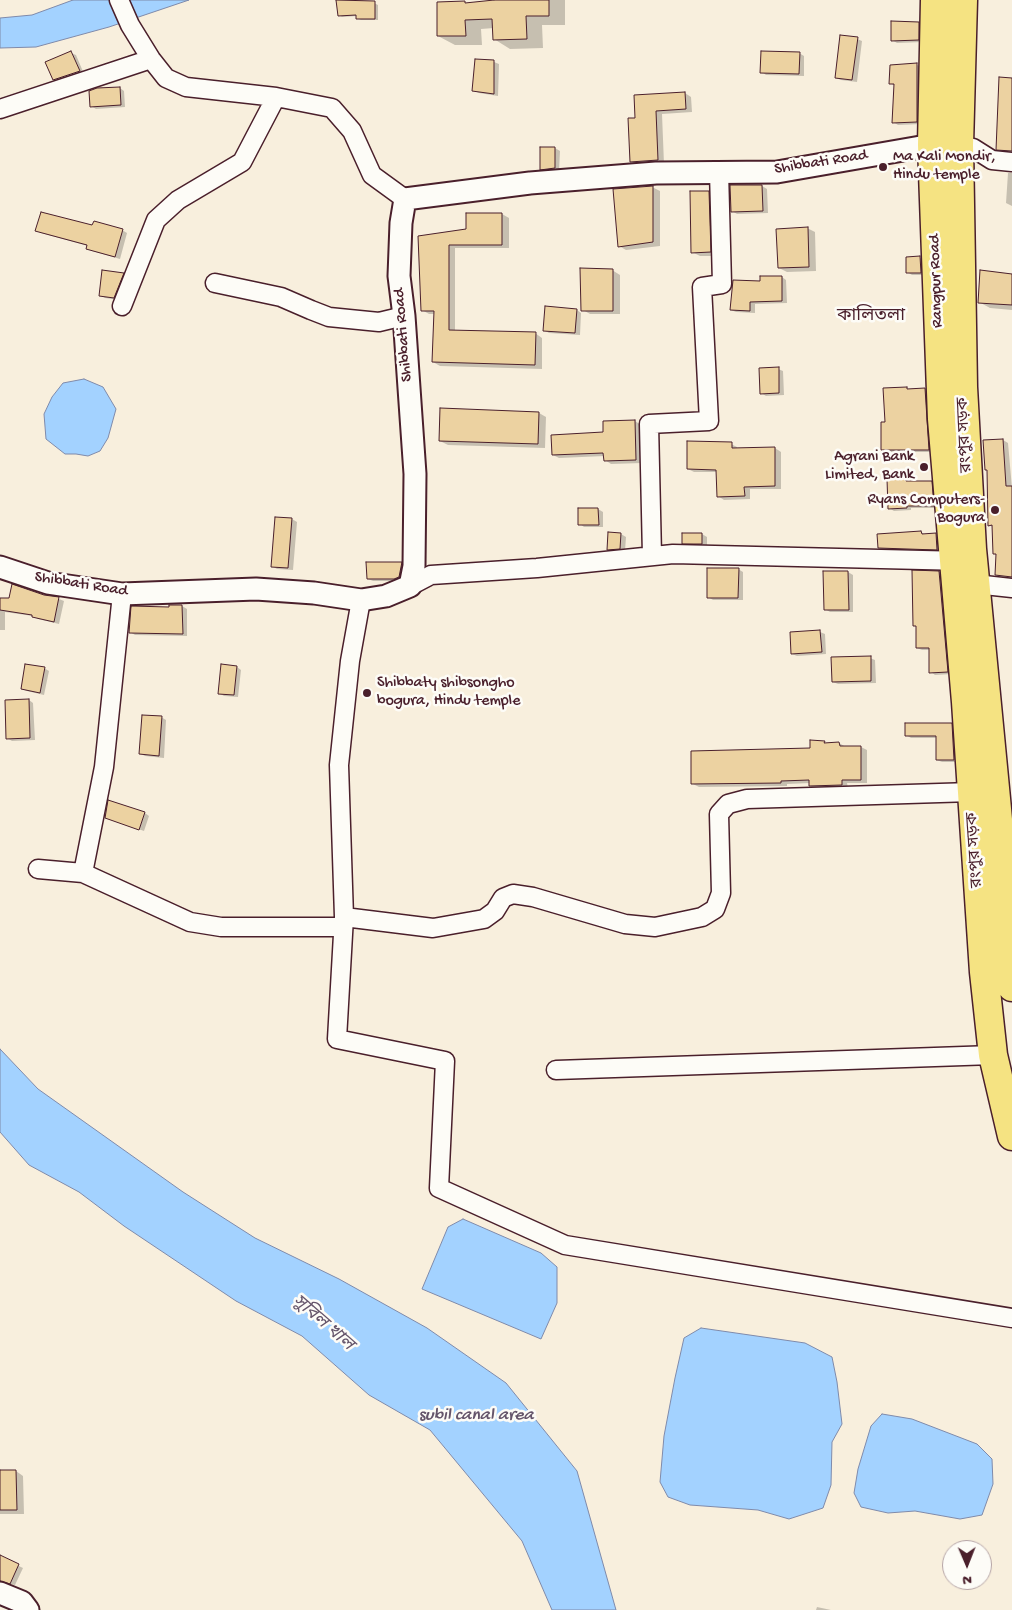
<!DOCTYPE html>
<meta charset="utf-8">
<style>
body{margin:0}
#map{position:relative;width:1012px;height:1610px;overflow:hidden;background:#f8efdd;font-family:"Gochi Hand",sans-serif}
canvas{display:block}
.north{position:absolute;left:942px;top:1540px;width:50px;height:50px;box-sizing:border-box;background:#fdfcf7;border:1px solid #b5a4a5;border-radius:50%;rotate:179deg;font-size:14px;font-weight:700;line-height:20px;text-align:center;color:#4a1f2b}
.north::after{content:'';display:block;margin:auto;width:18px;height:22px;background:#4a1f2b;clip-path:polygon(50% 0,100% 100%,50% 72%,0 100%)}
</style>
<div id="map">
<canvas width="1012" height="1610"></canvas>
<div class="north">N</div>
</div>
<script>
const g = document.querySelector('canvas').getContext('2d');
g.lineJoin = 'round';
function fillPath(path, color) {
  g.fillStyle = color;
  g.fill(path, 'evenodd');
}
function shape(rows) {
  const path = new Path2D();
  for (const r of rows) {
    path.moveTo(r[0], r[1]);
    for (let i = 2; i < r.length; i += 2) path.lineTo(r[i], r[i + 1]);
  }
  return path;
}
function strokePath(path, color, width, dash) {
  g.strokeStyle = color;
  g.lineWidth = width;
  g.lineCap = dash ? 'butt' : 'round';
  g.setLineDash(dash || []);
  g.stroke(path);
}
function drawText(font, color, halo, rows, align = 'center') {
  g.font = font + ' "Gochi Hand","Noto Sans Bengali",sans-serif';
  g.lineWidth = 5;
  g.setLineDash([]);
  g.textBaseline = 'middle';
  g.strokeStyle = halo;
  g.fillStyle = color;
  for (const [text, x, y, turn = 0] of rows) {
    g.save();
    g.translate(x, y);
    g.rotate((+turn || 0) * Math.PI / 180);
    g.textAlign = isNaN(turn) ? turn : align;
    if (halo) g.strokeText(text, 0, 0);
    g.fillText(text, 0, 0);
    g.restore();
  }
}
const water = shape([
 [73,0,189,0,109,27,36,47,0,48,0,18,32,15,73,0],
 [84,379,103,387,116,409,108,438,100,451,88,456,76,454,65,454,46,439,44,414,52,397,63,383,84,379],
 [0,1049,38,1089,183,1192,255,1238,339,1279,427,1328,506,1383,577,1471,616,1610,552,1610,522,1541,430,1430,369,1395,302,1336,236,1301,124,1226,79,1192,29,1165,0,1132,0,1049],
 [463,1219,541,1253,557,1267,557,1303,541,1339,422,1289,448,1227,463,1219],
 [701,1328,805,1343,832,1357,837,1382,842,1424,832,1442,831,1485,823,1508,789,1519,758,1510,690,1505,668,1497,660,1482,664,1436,675,1378,684,1338,701,1328],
 [882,1414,912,1419,977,1444,992,1459,993,1484,982,1515,960,1519,915,1511,888,1513,861,1507,854,1493,858,1469,871,1426,882,1414]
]);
fillPath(water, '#a3d2ff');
strokePath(water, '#7f8aaa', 1);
fillPath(shape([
 [337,0,374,3,378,5,378,20,361,20,357,18,357,16,342,17,339,15],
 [496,0,565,0,565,25,542,25,543,48,510,49,494,39,494,28,481,29,482,45,455,45,438,36,466,4],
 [919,23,923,26,923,42,897,43,892,40],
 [857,39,862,41,857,82,841,80,836,78],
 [71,53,76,55,84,74,59,82,54,79],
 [799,53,804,56,804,76,766,75,762,72],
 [494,62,499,64,498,96,479,93,474,91],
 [917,65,921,67,921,124,898,125,893,122,895,86,890,83],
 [1012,80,1012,154,1005,153,997,149],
 [120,88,124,91,125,107,96,109,91,106],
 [685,93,691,97,692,112,662,114,664,164,638,165,632,162,637,119],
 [555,148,560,151,559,171,546,172,541,169],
 [1008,173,1012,173,1012,206,1006,203],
 [762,186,767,189,768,213,737,214,732,211],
 [652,187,660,191,660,246,626,250,619,246],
 [709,192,716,196,718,256,700,256,692,252],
 [502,214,509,218,509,248,455,248,455,331,535,333,542,338,542,369,440,366,433,362,435,314,429,314,422,310,420,237,467,230],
 [93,227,122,230,127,233,120,259,92,251,87,248,88,246,41,233,37,231],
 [807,228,815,232,816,271,787,272,779,268],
 [920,258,925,260,925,275,912,275,907,272],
 [612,270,620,275,620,314,590,314,583,310],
 [123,274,128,276,119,300,105,298,100,295],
 [1012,275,1012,310,990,308,979,302],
 [782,277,786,280,787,303,755,304,755,313,736,312,731,310,761,282],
 [577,310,581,313,580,335,549,333,544,330],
 [778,369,783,371,784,395,766,396,761,393],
 [907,389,909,390,925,389,930,392,933,452,887,452,882,449,886,424],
 [539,413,546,417,545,448,448,445,440,441],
 [635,421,641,425,642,463,611,464,605,460,605,456,559,458,553,455,604,433,604,422],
 [1003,440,1008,443,1012,488,1012,579,1001,578,996,575,997,555,994,554,993,527,989,525],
 [731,444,737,447,737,449,775,448,781,452,781,489,750,489,750,499,724,500,718,496,717,472,694,472,688,469],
 [905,480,910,482,931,482,936,485,938,508,911,508,911,510,894,511,889,508],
 [580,509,598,509,603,512,603,527,584,527,580,524],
 [276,518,292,519,297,522,293,570,277,569,272,566],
 [921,532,926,535,936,535,940,537,942,552,884,550,879,548],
 [621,534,626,537,625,551,613,552,608,549],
 [702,534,707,537,707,546,688,546,683,543],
 [401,563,406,565,404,579,400,581,373,581,368,579],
 [738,569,743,572,743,600,713,600,708,597],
 [848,572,853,575,853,612,830,612,825,609],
 [939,572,944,575,952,674,935,675,931,672,930,650,922,650,917,648,917,627,914,625],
 [44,596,59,599,64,601,59,624,38,619,33,616,5,612,5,630,0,630,0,599],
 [182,606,187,609,187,636,135,635,130,632,170,608],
 [820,632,825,634,826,654,797,656,792,654],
 [870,658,875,660,876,683,838,684,833,682],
 [237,667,241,670,238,697,224,696,219,693],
 [44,668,49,671,44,695,27,691,22,689],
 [29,700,33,703,35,740,12,741,7,738],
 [161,717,166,720,164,758,145,756,141,754],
 [951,725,956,727,959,762,942,762,937,760,937,738,911,738,906,735],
 [824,742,827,744,839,743,846,747,861,747,867,750,867,783,847,783,848,788,816,789,810,786,810,783,787,784,787,786,699,787,693,784,811,749],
 [145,813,149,816,144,831,106,818],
 [16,1471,23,1476,24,1514,0,1514,0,1472],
 [0,1557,23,1568,15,1585,4,1583,0,1584],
 [817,1607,831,1610,816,1610]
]), '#0003');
const building = shape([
 [336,0,375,1,375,19,356,19,356,15,338,16,336,0],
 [494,0,549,0,549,16,526,16,527,39,493,40,492,19,465,20,466,36,437,36,437,2,465,1,465,3,494,0],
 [891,21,919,22,919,40,891,41,891,21],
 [840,35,858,37,852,80,835,78,840,35],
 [71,51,80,71,53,80,45,62,71,51],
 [761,51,800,52,799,74,760,73,761,51],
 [475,59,494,60,494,94,472,91,475,59],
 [917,63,917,122,892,123,894,84,889,84,890,65,917,63],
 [999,77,1012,78,1012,151,996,150,999,77],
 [120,87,121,105,90,107,89,91,97,88,120,87],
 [685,92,686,109,656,111,658,160,630,162,628,118,635,118,634,95,685,92],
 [540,147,555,147,555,168,540,170,540,147],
 [730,185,762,185,763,211,731,212,730,185],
 [653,186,653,242,618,247,613,189,653,186],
 [690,191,709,191,711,252,691,253,690,191],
 [41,212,92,225,94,221,123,229,115,257,86,249,87,245,35,231,41,212],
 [466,213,502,213,502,245,449,245,449,330,536,332,535,365,432,362,434,311,421,311,418,236,466,229,466,213],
 [808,227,809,267,778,268,776,229,808,227],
 [920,256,921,273,906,273,906,257,920,256],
 [580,268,613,269,613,311,581,311,580,268],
 [102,270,124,273,114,298,99,296,102,270],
 [980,270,1012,274,1012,305,978,303,980,270],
 [760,276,782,276,782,301,750,302,750,311,730,310,733,280,760,281,760,276],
 [545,306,577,309,575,333,543,331,545,306],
 [779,367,779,393,760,394,759,368,779,367],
 [907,387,907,389,925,388,929,450,881,450,881,422,885,422,883,388,907,387],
 [440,408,539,412,538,444,439,441,440,408],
 [635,420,636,460,604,461,603,453,552,455,551,435,603,432,603,421,635,420],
 [1003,439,1006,486,1012,486,1012,577,995,575,996,554,993,554,992,525,988,526,987,470,985,470,983,440,1003,439],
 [687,441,732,442,732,448,775,447,775,486,744,487,745,496,717,497,716,470,687,469,687,441],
 [906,478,906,481,932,481,934,506,907,506,907,508,888,509,887,479,906,478],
 [578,508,598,508,599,525,578,525,578,508],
 [275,517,292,518,288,568,271,567,275,517],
 [921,531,922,534,936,533,937,550,878,548,877,534,921,531],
 [608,532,621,533,620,549,607,550,608,532],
 [682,533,702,533,702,544,682,544,682,533],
 [366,562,402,562,399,577,394,579,367,579,366,562],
 [707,568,739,568,738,598,707,598,707,568],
 [912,570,939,571,948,672,929,673,929,648,916,648,916,626,913,626,912,570],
 [823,571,848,571,849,610,824,610,823,571],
 [12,584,44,595,59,597,54,622,32,617,32,615,0,610,0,598,9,598,12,584],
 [169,605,182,605,183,634,129,633,131,606,169,607,169,605],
 [820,630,822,652,791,654,790,632,820,630],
 [871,656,871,681,832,682,831,657,871,656],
 [25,664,45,667,40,693,21,689,25,664],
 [221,664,237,666,234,695,218,694,221,664],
 [29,699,30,738,6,739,5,700,29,699],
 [142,715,162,716,159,756,139,754,142,715],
 [905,723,952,723,954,760,936,760,936,736,905,736,905,723],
 [810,740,825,741,824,743,839,742,840,746,861,746,861,780,842,780,842,785,809,786,809,780,781,781,781,783,691,784,691,751,810,748,810,740],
 [108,800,145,812,139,830,105,818,108,800],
 [0,1470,16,1470,17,1510,0,1510,0,1470],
 [0,1555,19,1564,10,1584,0,1581,0,1555]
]);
fillPath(building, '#ecd2a1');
strokePath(building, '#4a1f2b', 1);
const minor = shape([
 [119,0,130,25,151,59,166,78,186,87,276,97,332,108,352,131,372,175,405,199],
 [0,109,151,59],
 [959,145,973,148,992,160,1012,162],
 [215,283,281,297,311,310,329,317,379,322,404,316],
 [122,306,156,220,178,200,242,162,276,97],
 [652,556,649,424,709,421,702,287,722,284,719,171],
 [975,584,1012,588],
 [410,586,431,575,537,568,673,554,964,561],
 [361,600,350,661,339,765,344,917,337,1039,445,1061,439,1188,565,1245,1012,1318],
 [38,869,83,873,190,922,221,927,343,927],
 [83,873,104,767,122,594],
 [344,917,433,928,484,919,495,911,503,898,513,894,533,897,625,924,655,927,702,917,715,909,721,893,719,814,728,804,747,799,972,792],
 [556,1070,993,1055]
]);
const tertiary = shape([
 [0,567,48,583,122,594,256,589,314,593,361,600,386,596,410,586,414,566,415,474,404,316,399,276,401,223,405,199,530,183,656,173,777,172,932,145,947,145],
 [0,1593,22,1602,28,1610]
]);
const trunk = shape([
 [935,0,932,145,942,419,966,702,984,972,993,1055,1012,1136],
 [963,0,959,145,963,387,972,549,1009,934,1012,987]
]);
strokePath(minor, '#4a1f2b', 21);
strokePath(tertiary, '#4a1f2b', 25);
strokePath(trunk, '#4a1f2b', 31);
strokePath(minor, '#fdfcf7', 18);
strokePath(tertiary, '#fdfcf7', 21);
strokePath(trunk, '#f5e382', 28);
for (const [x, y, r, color] of [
 [883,167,5,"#4a1f2b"],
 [924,467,5,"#4a1f2b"],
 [995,510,5,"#4a1f2b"],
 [367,693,5,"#4a1f2b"]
]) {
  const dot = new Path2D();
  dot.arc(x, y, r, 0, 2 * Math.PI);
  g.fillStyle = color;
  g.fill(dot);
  strokePath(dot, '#fdfcf7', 2);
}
drawText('16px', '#4a1f2b', '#fdfcf7', [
 ["Ma Kali Mondir,",893,158],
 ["Hindu temple",893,176],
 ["Agrani Bank",914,458,"right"],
 ["Limited, Bank",914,476,"right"],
 ["Ryans Computers-",985,501,"right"],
 ["Bogura",985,519,"right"],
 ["Shibbaty shibsongho",377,684],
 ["bogura, Hindu temple",377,702]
], 'left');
drawText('16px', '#4a1f2b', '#fdfcf7', [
 ["Shibbati Road",821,163,-9],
 ["Rangpur Road",937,281,-92],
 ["Shibbati Road",404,335,-95],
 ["রংপুর সড়ক",966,435,-93],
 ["Shibbati Road",81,585,9],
 ["রংপুর সড়ক",976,850,-94]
]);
drawText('18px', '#4a1f2b', '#fdfcf7', [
 ["কালিতলা",871,317]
]);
drawText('italic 18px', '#65556b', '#fdfcf7', [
 ["সুবিল খাল",322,1324,41],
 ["subil canal area",476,1416]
]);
</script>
